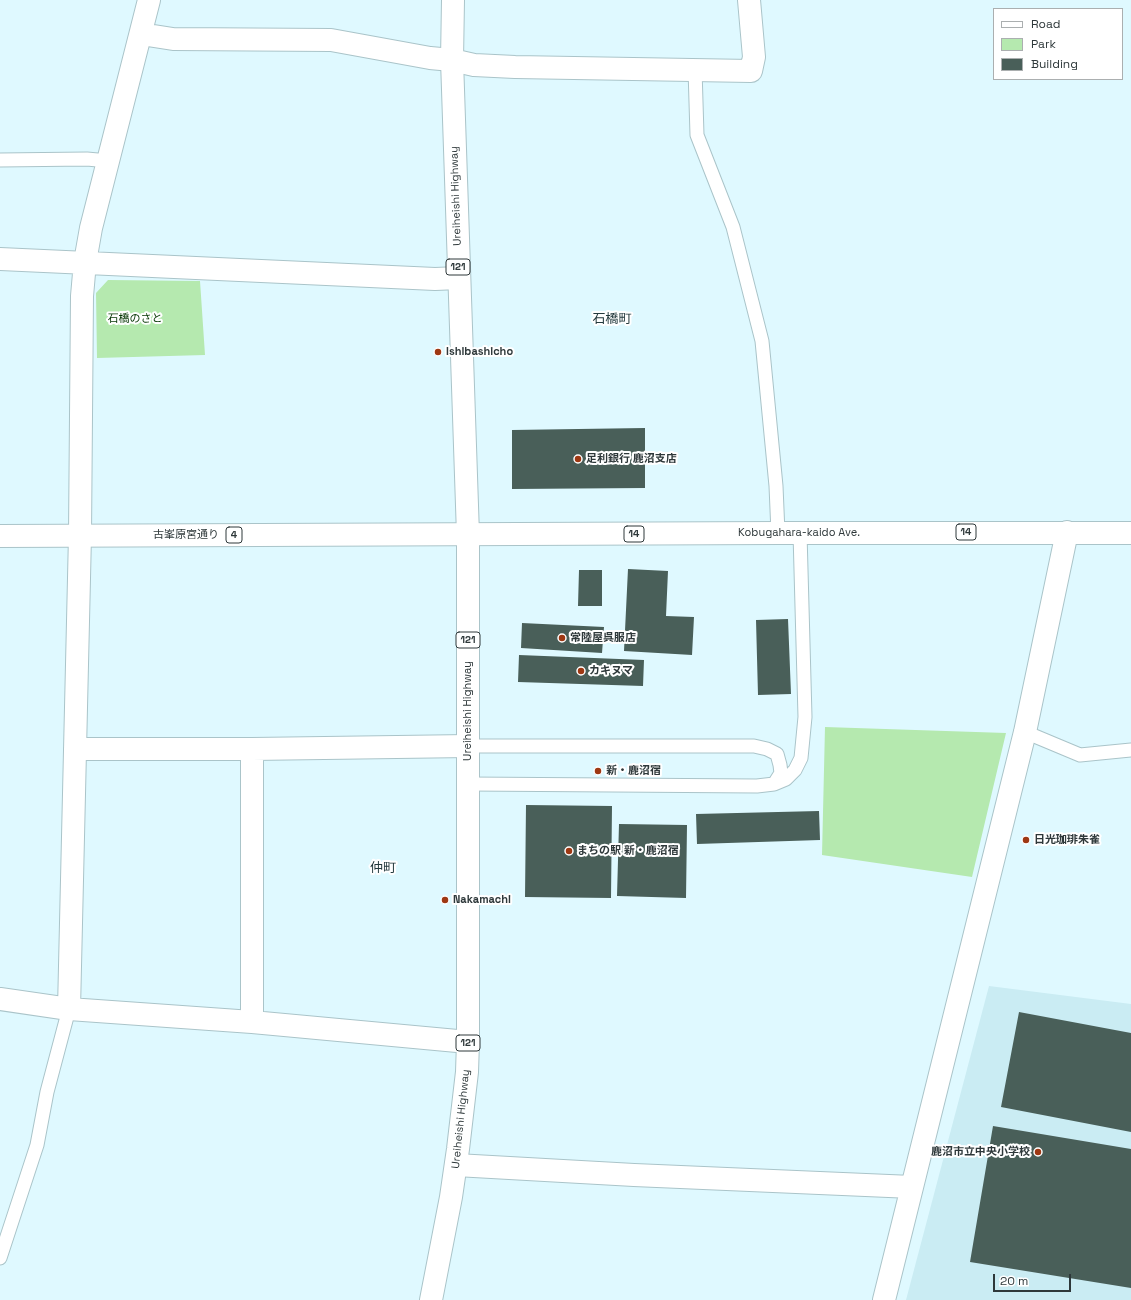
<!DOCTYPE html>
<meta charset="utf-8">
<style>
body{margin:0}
#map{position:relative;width:1131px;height:1300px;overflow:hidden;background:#dff9ff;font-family:"Space Grotesk",sans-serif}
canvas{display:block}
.legend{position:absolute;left:993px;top:8px;width:130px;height:72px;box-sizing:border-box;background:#fff;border:1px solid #abafb0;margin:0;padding:5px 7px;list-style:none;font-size:12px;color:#2e383a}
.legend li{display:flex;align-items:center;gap:8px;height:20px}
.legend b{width:20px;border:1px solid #abafb0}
.scale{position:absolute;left:993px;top:1274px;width:78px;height:18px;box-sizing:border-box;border:2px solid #2e383a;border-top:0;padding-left:5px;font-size:12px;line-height:14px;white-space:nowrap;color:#2e383a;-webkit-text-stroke:3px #fff;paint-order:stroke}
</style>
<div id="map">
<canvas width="1131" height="1300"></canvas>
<ul class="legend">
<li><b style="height:5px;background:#fff"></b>Road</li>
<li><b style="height:11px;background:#b5e9af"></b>Park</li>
<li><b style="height:11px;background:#495f59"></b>Building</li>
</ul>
<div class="scale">20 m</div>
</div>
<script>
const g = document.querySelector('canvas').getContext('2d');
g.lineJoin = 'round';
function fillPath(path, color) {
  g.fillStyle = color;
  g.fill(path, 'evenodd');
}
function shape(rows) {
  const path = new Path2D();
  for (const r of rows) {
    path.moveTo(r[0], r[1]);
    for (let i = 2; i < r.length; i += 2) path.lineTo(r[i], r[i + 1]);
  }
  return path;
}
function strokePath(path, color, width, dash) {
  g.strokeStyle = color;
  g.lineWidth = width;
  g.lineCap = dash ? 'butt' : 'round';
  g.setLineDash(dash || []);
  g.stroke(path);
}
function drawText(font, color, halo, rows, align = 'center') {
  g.font = font + ' "Space Grotesk","Noto Sans JP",sans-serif';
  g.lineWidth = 4;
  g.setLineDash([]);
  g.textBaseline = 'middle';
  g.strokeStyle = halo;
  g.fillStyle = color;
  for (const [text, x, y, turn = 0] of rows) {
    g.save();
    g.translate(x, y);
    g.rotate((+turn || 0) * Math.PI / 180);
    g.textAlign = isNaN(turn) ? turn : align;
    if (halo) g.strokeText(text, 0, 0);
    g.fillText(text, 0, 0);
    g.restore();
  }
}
fillPath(shape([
 [989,986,1131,1004,1131,1300,906,1300]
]), '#caecf3');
fillPath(shape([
 [108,280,200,281,205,355,97,358,96,293],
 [825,727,1006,733,972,877,822,855]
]), '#b5e9af');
fillPath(shape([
 [645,428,645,488,512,489,512,430],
 [628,569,668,571,666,616,694,617,692,655,624,651],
 [579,570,602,570,602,606,578,606],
 [788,619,791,694,758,695,756,620],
 [522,623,604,627,602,653,521,648],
 [519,655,644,660,643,686,518,682],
 [526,805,612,806,611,898,525,897],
 [819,811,820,840,697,844,696,814],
 [619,824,687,825,686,898,617,896],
 [1019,1012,1131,1033,1131,1132,1001,1107],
 [993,1126,1131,1149,1131,1288,970,1262]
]), '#495f59');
const service = shape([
 [695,69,697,135,733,227,762,341,776,486,778,533],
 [0,160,87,159,108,161],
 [1025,732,1080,755,1131,750],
 [469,746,754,746,767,749,777,754,780,765,781,773,774,784],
 [468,784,757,786,774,784,786,779,795,770,801,758,805,717,800,533],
 [0,1258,37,1145,47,1092,69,1009]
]);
const minor = shape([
 [141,34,173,39,331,40,430,58,452,60,474,65,515,67,751,71,754,57,749,0],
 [0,259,435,279,459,278],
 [75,749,252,749,469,746],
 [0,999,69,1009,252,1022,468,1042],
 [69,1009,80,535,82,296,85,262,91,228,149,0],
 [252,1022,252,749],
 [456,1165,634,1175,912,1187],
 [884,1300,1025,732,1067,532]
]);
const primary = shape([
 [0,536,778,533,1131,533]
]);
const trunk = shape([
 [431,1300,451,1197,458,1149,467,1072,468,1042,468,535,452,60,453,0]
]);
strokePath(service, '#aac4c9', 15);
strokePath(minor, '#aac4c9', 24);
strokePath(primary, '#aac4c9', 24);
strokePath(trunk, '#aac4c9', 24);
strokePath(service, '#fff', 13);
strokePath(minor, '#fff', 22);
strokePath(primary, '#fff', 22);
strokePath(trunk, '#fff', 22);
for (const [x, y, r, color] of [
 [438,352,4,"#9e3813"],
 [578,459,4,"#9e3813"],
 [562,638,4,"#9e3813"],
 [581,671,4,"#9e3813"],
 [598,771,4,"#9e3813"],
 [1026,840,4,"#9e3813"],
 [569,851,4,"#9e3813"],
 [445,900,4,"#9e3813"],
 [1038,1152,4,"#9e3813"]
]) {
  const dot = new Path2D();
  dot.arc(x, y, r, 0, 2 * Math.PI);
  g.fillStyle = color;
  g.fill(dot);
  strokePath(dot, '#fff', 1.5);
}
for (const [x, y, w] of [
 [458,267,24],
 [966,532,20],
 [634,534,20],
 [234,535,16],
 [468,640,24],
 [468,1043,24]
]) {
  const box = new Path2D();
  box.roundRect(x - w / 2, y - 8, w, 16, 3);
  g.fillStyle = '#fff';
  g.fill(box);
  strokePath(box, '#2e383a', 1);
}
drawText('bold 10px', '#2e383a', null, [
 ["121",458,267],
 ["14",966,532],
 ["14",634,534],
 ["4",234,535],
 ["121",468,640],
 ["121",468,1043]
]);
drawText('11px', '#2e383a', '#fff', [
 ["Ureiheishi Highway",456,196,-92],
 ["Kobugahara-kaido Ave.",799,533],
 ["古峯原宮通り",186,535],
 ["Ureiheishi Highway",468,711,-90],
 ["Ureiheishi Highway",461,1119,-84]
]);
drawText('11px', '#043502', '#fff', [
 ["石橋のさと",135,319]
]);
drawText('bold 11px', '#2e383a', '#fff', [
 ["Ishibashicho",446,352],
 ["足利銀行 鹿沼支店",586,459],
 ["常陸屋呉服店",570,638],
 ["カキヌマ",589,671],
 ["新・鹿沼宿",606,771],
 ["日光珈琲朱雀",1034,840],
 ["まちの駅 新・鹿沼宿",577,851],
 ["Nakamachi",453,900],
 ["鹿沼市立中央小学校",1030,1152,"right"]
], 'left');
drawText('13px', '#23393d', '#fff', [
 ["石橋町",612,319],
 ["仲町",383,868]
]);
</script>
